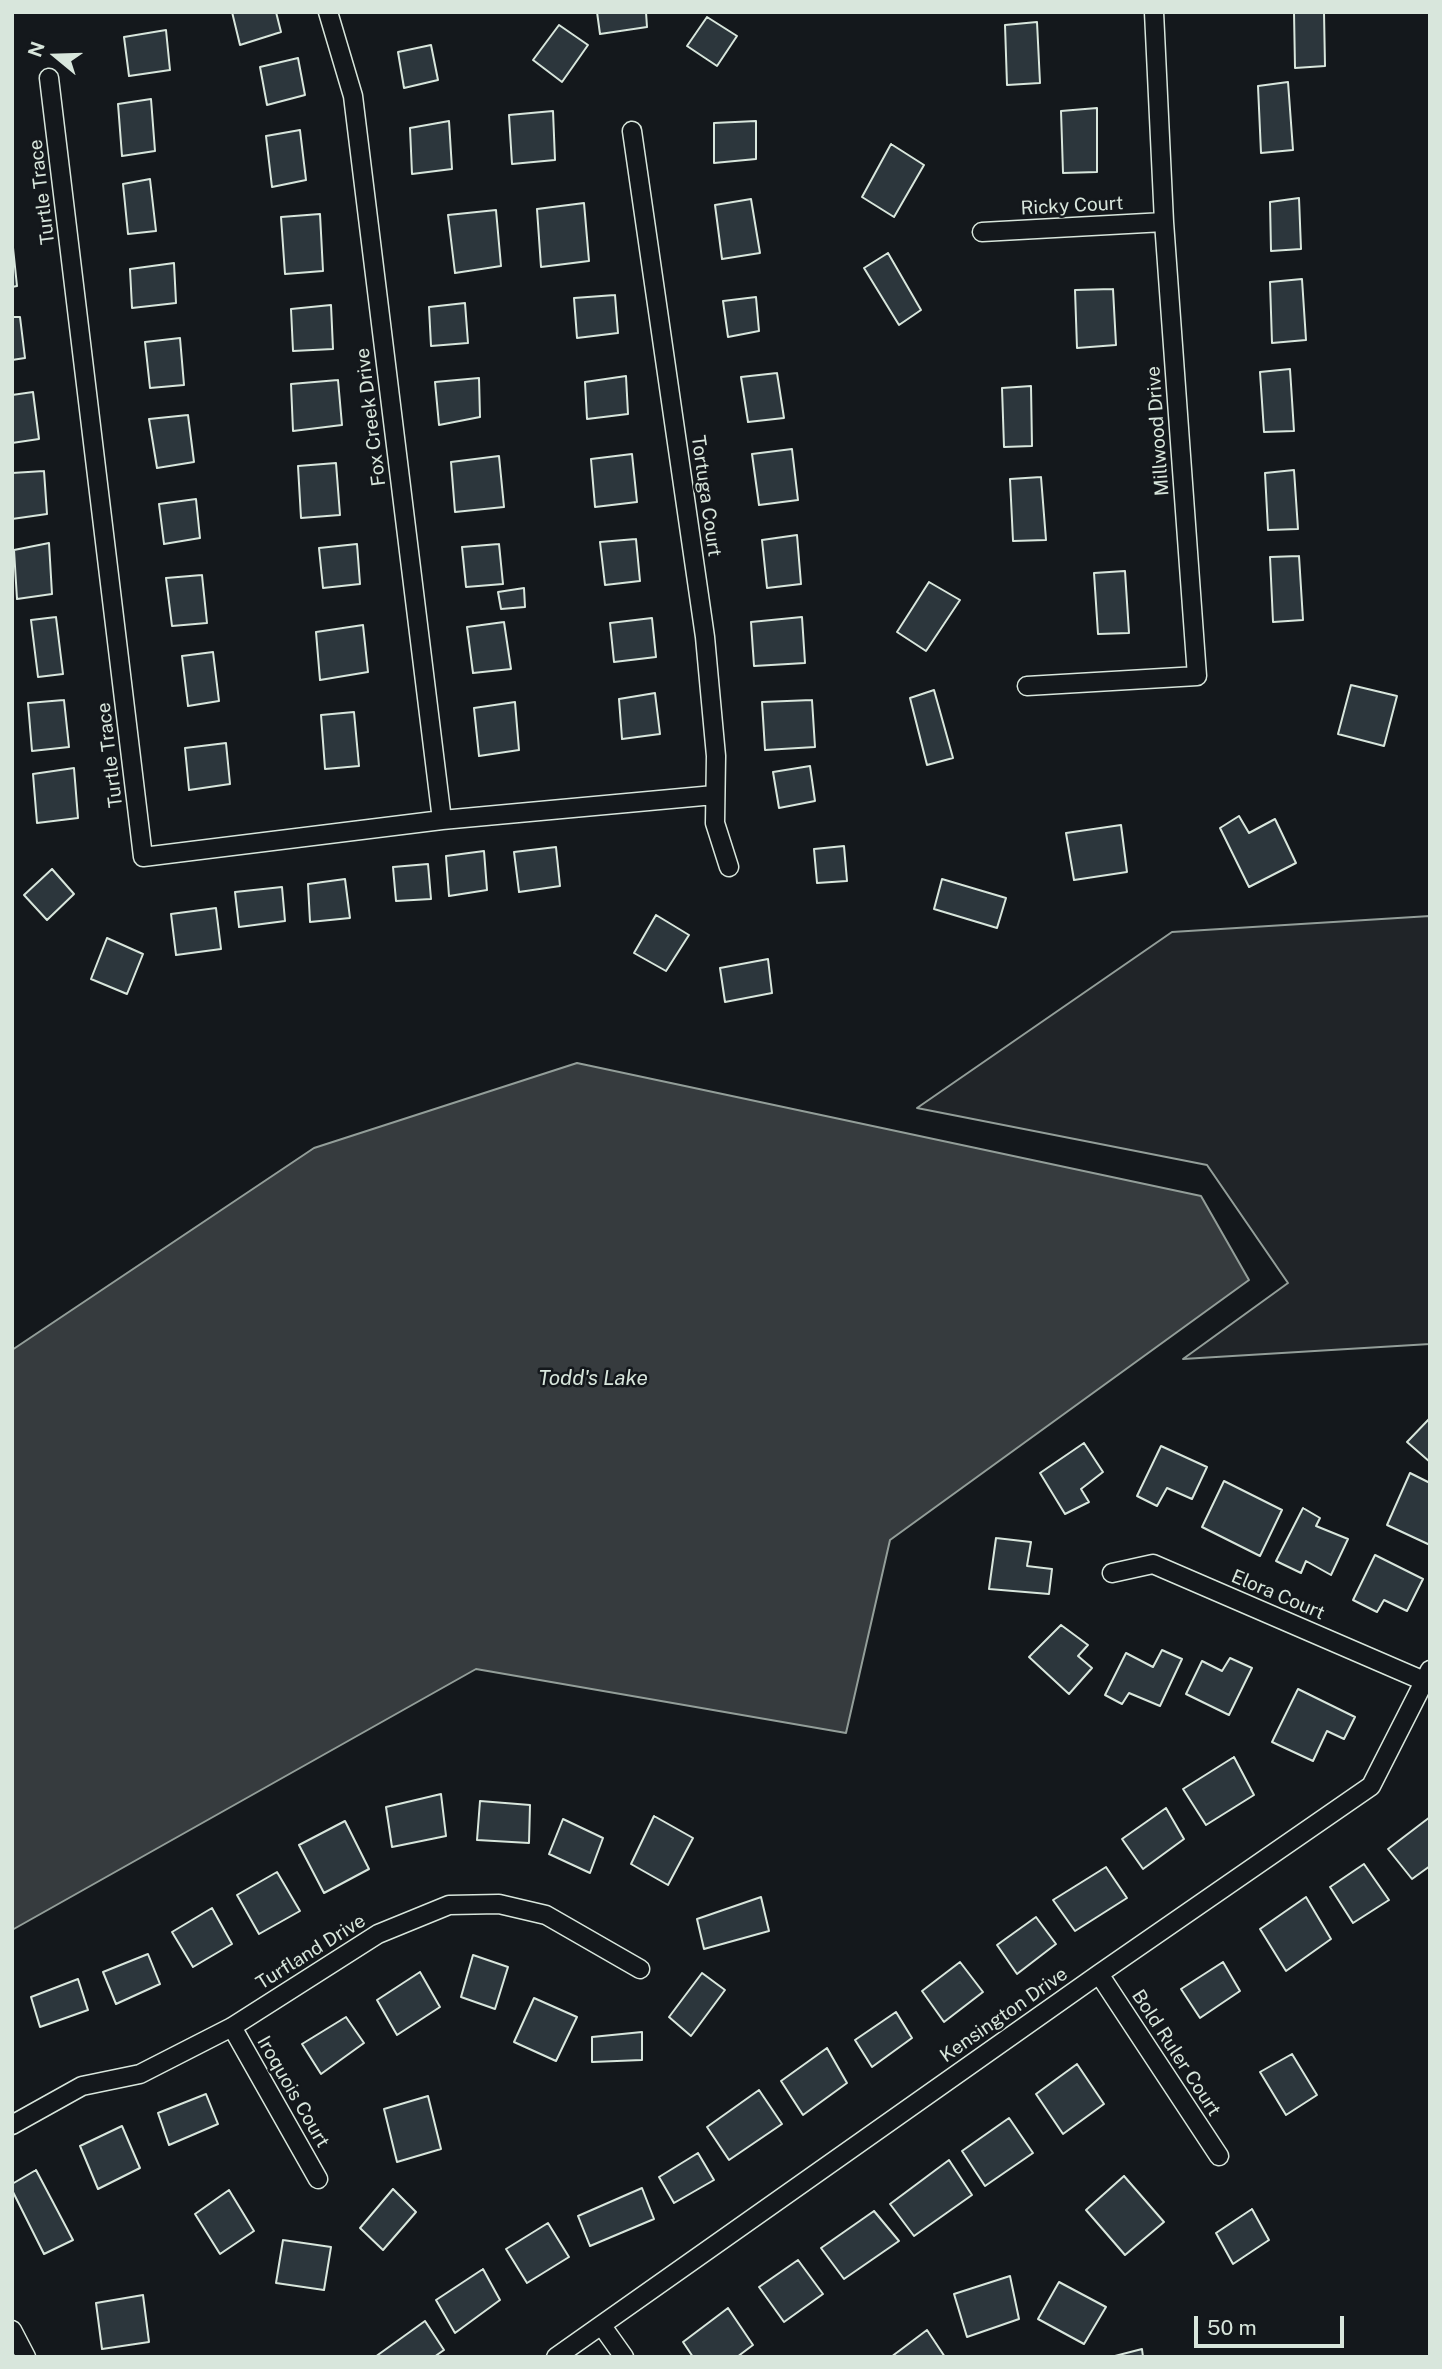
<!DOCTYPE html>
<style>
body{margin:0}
#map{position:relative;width:1442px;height:2369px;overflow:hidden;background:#14181c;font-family:"Public Sans",sans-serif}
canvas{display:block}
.frame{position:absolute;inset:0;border:14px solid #d8e6dc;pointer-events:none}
.north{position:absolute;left:21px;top:21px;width:70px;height:70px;-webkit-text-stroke:5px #14181c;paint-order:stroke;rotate:289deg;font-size:19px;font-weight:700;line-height:28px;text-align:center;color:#d8e6dc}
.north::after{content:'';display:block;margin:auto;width:24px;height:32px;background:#d8e6dc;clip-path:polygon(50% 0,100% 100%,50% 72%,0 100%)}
.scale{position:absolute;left:1194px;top:2316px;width:150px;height:32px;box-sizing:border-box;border:4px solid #d8e6dc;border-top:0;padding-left:9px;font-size:21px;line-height:24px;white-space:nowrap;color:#d8e6dc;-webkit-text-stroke:5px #14181c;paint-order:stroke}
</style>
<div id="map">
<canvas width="1442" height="2369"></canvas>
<div class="frame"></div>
<div class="north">N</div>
<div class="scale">50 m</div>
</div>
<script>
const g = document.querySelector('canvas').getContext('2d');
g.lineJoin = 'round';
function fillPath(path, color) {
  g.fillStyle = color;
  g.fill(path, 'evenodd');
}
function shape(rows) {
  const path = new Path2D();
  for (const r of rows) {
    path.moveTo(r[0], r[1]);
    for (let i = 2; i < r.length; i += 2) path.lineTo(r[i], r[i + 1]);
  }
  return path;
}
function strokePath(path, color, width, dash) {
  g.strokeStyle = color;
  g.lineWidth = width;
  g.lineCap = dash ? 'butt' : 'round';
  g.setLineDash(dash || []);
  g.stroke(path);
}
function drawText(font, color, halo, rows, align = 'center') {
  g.font = font + ' "Public Sans",sans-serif';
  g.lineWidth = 5;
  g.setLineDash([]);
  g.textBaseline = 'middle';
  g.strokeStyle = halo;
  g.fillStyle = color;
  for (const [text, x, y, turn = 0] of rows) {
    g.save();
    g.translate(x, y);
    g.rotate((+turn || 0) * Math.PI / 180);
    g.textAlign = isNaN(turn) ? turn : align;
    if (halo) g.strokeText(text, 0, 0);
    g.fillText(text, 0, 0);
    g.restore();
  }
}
const green = shape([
 [1430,916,1430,1344,1183,1359,1288,1283,1207,1165,917,1108,1172,932,1430,916]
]);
fillPath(green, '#202428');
strokePath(green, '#939e99', 2);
const water = shape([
 [577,1063,1201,1196,1249,1280,890,1540,846,1733,476,1669,12,1930,12,1350,314,1148,577,1063]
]);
fillPath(water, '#363b3e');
strokePath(water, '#939e99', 2);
const building = shape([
 [232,12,276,12,281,32,240,45,232,12],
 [597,12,646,12,647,27,600,34,597,12],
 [1294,12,1324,12,1325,66,1295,68,1294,12],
 [707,17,737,36,717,66,687,46,707,17],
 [1037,22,1040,83,1007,85,1005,25,1037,22],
 [559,25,588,45,562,82,533,60,559,25],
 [166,30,170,70,129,76,124,37,166,30],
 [431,45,438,80,404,88,398,52,431,45],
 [298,58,305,95,267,105,260,67,298,58],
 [1288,82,1293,150,1261,153,1258,86,1288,82],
 [151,99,155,151,122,156,118,104,151,99],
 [1097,108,1097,172,1063,173,1061,111,1097,108],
 [553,111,555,160,512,164,509,115,553,111],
 [449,121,452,169,412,174,410,128,449,121],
 [756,121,756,159,714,163,714,123,756,121],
 [300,130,306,180,272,187,266,136,300,130],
 [891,144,924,165,894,217,862,197,891,144],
 [150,179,156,231,128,234,123,184,150,179],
 [1299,198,1301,249,1271,251,1270,202,1299,198],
 [751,199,760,253,722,259,715,205,751,199],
 [584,203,589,261,541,267,537,209,584,203],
 [496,210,501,266,455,273,448,215,496,210],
 [320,214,323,271,285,274,281,217,320,214],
 [12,238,17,286,12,287,12,238],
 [888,253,921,310,899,325,864,268,888,253],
 [174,263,176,303,132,308,130,269,174,263],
 [1302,279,1306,340,1272,343,1270,282,1302,279],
 [1113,289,1116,345,1077,348,1075,290,1113,289],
 [615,295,618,333,577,338,574,298,615,295],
 [756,297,759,331,728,337,723,301,756,297],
 [465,303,468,343,431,346,429,307,465,303],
 [331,305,333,349,293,351,291,309,331,305],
 [12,317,20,317,25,358,12,360,12,317],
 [180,338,184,385,150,388,145,342,180,338],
 [1290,369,1294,431,1264,432,1260,372,1290,369],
 [777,373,784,418,748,422,741,377,777,373],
 [626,376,628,414,587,419,585,382,626,376],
 [479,378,480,417,439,425,435,382,479,378],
 [338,380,342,425,293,431,291,384,338,380],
 [1031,386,1032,446,1004,447,1002,388,1031,386],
 [33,392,39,439,12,443,12,395,33,392],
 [188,415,194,462,157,468,149,419,188,415],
 [792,449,798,500,759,505,752,454,792,449],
 [632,454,637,502,595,507,591,459,632,454],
 [499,456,504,507,455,512,451,462,499,456],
 [336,463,340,515,301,518,298,466,336,463],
 [1294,470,1298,529,1268,530,1265,473,1294,470],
 [44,471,47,514,12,519,12,473,44,471],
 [1041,477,1046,540,1013,541,1010,479,1041,477],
 [196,499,200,538,164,544,159,504,196,499],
 [797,535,801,584,767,588,762,540,797,535],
 [636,539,640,581,605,585,600,542,636,539],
 [49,543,52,594,17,599,14,550,49,543],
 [357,544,360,584,323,588,319,548,357,544],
 [499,544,503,584,466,587,462,547,499,544],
 [1299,556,1303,620,1273,622,1270,557,1299,556],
 [1125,571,1129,633,1098,634,1094,573,1125,571],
 [202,575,207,623,172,626,166,578,202,575],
 [929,582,960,600,926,651,897,632,929,582],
 [524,588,525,607,501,609,498,592,524,588],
 [56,617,63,674,38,677,31,620,56,617],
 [802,617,805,663,754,666,751,622,802,617],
 [652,618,656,657,614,662,610,623,652,618],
 [504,622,511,669,473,673,467,627,504,622],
 [363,625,368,672,320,680,316,632,363,625],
 [213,652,219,701,188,706,182,656,213,652],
 [1351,685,1397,696,1384,746,1338,734,1351,685],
 [934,690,953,758,927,765,910,698,934,690],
 [655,693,660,734,622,739,619,699,655,693],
 [64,700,69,747,32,751,28,703,64,700],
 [812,700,815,747,765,750,762,702,812,700],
 [515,702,519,750,479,756,474,708,515,702],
 [354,712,359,766,325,769,321,715,354,712],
 [226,743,230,784,189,790,185,748,226,743],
 [810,766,815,801,779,808,773,772,810,766],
 [74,768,78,818,37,823,33,774,74,768],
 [1239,816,1249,833,1275,819,1296,863,1249,887,1220,828,1239,816],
 [1121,825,1127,872,1074,880,1066,833,1121,825],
 [844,846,847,881,817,883,814,849,844,846],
 [556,847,560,886,519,892,514,852,556,847],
 [484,851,487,890,449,896,446,856,484,851],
 [428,864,431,899,396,901,393,867,428,864],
 [52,869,74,894,47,920,24,895,52,869],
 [345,879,350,918,310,922,308,884,345,879],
 [942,879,1006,898,997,928,934,909,942,879],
 [282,887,285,921,239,927,235,892,282,887],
 [216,908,221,949,176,955,171,914,216,908],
 [656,915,689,935,666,971,634,953,656,915],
 [107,938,143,954,127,994,91,979,107,938],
 [768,959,772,993,725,1002,720,968,768,959],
 [1430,1418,1430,1462,1407,1442,1430,1418],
 [1084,1443,1103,1472,1081,1489,1089,1502,1065,1514,1040,1473,1084,1443],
 [1161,1446,1207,1467,1192,1499,1167,1488,1157,1506,1137,1496,1161,1446],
 [1410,1473,1430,1483,1430,1545,1387,1525,1410,1473],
 [1224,1481,1282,1510,1260,1556,1202,1527,1224,1481],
 [1303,1508,1320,1518,1316,1526,1348,1539,1331,1575,1306,1561,1301,1573,1276,1561,1303,1508],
 [996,1538,1031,1542,1027,1566,1052,1569,1049,1594,989,1589,996,1538],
 [1375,1555,1423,1579,1407,1611,1384,1600,1377,1612,1353,1600,1375,1555],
 [1061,1625,1088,1645,1078,1656,1092,1668,1069,1694,1029,1657,1061,1625],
 [1162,1650,1182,1659,1160,1706,1129,1693,1122,1704,1105,1695,1126,1653,1153,1667,1162,1650],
 [1230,1658,1252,1668,1229,1715,1186,1694,1202,1661,1222,1671,1230,1658],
 [1298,1689,1355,1717,1344,1739,1327,1731,1313,1761,1272,1742,1298,1689],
 [1234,1757,1254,1795,1206,1825,1183,1789,1234,1757],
 [441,1794,446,1836,392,1847,386,1807,441,1794],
 [480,1801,530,1805,529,1843,477,1840,480,1801],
 [1166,1808,1184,1839,1143,1869,1122,1839,1166,1808],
 [654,1816,693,1838,668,1885,631,1864,654,1816],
 [1430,1817,1430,1866,1412,1879,1388,1849,1430,1817],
 [563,1819,603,1838,590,1873,549,1854,563,1819],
 [345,1821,369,1869,324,1893,299,1845,345,1821],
 [1364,1864,1389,1900,1353,1923,1330,1887,1364,1864],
 [1106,1867,1127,1898,1075,1931,1053,1900,1106,1867],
 [277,1872,300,1911,259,1934,237,1895,277,1872],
 [761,1897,769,1931,704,1949,697,1919,761,1897],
 [1306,1897,1331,1939,1286,1971,1260,1929,1306,1897],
 [212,1908,232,1944,193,1967,172,1932,212,1908],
 [1036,1917,1056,1944,1017,1974,997,1945,1036,1917],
 [148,1954,160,1984,116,2004,103,1972,148,1954],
 [473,1955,508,1967,495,2009,461,1997,473,1955],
 [960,1962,983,1992,944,2022,922,1991,960,1962],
 [1223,1962,1240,1991,1200,2018,1181,1989,1223,1962],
 [420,1972,440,2007,397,2035,377,2000,420,1972],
 [702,1973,725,1990,691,2036,669,2017,702,1973],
 [78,1979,88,2010,40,2027,31,1997,78,1979],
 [534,1998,577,2017,556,2061,514,2042,534,1998],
 [896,2012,912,2038,872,2067,855,2040,896,2012],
 [346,2017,364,2043,321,2074,302,2044,346,2017],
 [642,2032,642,2060,592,2062,592,2037,642,2032],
 [827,2048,847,2083,803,2115,781,2081,827,2048],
 [1292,2054,1317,2095,1286,2115,1260,2072,1292,2054],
 [1077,2064,1104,2104,1063,2134,1036,2094,1077,2064],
 [759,2090,782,2124,729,2160,707,2127,759,2090],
 [206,2094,218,2124,169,2145,158,2113,206,2094],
 [428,2096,441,2149,397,2162,384,2109,428,2096],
 [1009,2118,1033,2153,985,2186,962,2151,1009,2118],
 [122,2126,140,2168,98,2189,80,2146,122,2126],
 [698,2153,714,2180,674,2203,659,2177,698,2153],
 [949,2160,972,2195,914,2236,890,2204,949,2160],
 [36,2170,73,2240,44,2254,12,2190,12,2184,36,2170],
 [1124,2176,1164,2222,1125,2255,1086,2210,1124,2176],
 [642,2188,654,2219,590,2246,578,2216,642,2188],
 [393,2189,416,2212,383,2250,360,2228,393,2189],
 [229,2190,254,2231,220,2254,195,2214,229,2190],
 [1252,2209,1269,2240,1233,2264,1216,2233,1252,2209],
 [874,2211,899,2241,844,2279,821,2248,874,2211],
 [548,2223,569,2257,527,2283,506,2249,548,2223],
 [283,2240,331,2247,324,2290,276,2283,283,2240],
 [798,2260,823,2294,784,2322,759,2287,798,2260],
 [483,2269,500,2300,455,2333,436,2300,483,2269],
 [1010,2276,1019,2319,967,2337,954,2294,1010,2276],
 [1059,2282,1106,2307,1084,2344,1038,2319,1059,2282],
 [143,2295,149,2342,102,2349,96,2303,143,2295],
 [728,2308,753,2345,737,2357,693,2357,683,2342,728,2308],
 [425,2321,444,2350,434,2357,375,2357,425,2321],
 [927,2330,945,2357,891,2357,927,2330],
 [1142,2349,1143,2357,1111,2357,1142,2349]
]);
fillPath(building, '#2c363c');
strokePath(building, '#d8e6dc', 2);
const street = shape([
 [328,12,353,96,442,820],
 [49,78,143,857,442,820,714,795],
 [632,131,705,637,716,756,715,823,729,867],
 [982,232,1164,222],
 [1027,686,1197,676,1164,222,1154,12],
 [1112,1573,1153,1564,1424,1681],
 [1099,1974,1219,2156],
 [232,2027,318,2179],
 [12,2125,82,2086,140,2074,232,2027,378,1934,449,1905,499,1904,546,1915,640,1969],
 [602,2326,624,2357],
 [12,2330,26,2357],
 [556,2357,1099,1974,1371,1786,1430,1670]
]);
strokePath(street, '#d8e6dc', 21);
strokePath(street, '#14181c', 18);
drawText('19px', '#d8e6dc', '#14181c', [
 ["Turtle Trace",42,192,-97],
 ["Ricky Court",1072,206,-3],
 ["Fox Creek Drive",371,417,-97],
 ["Millwood Drive",1158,431,-94],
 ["Tortuga Court",706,496,82],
 ["Turtle Trace",110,755,-97],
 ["Elora Court",1278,1595,23],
 ["Turfland Drive",311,1952,-32],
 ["Kensington Drive",1004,2015,-35],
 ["Bold Ruler Court",1176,2053,57],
 ["Iroquois Court",293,2092,60]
]);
drawText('italic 21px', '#d8e6dc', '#14181c', [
 ["Todd's Lake",593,1379]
]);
</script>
